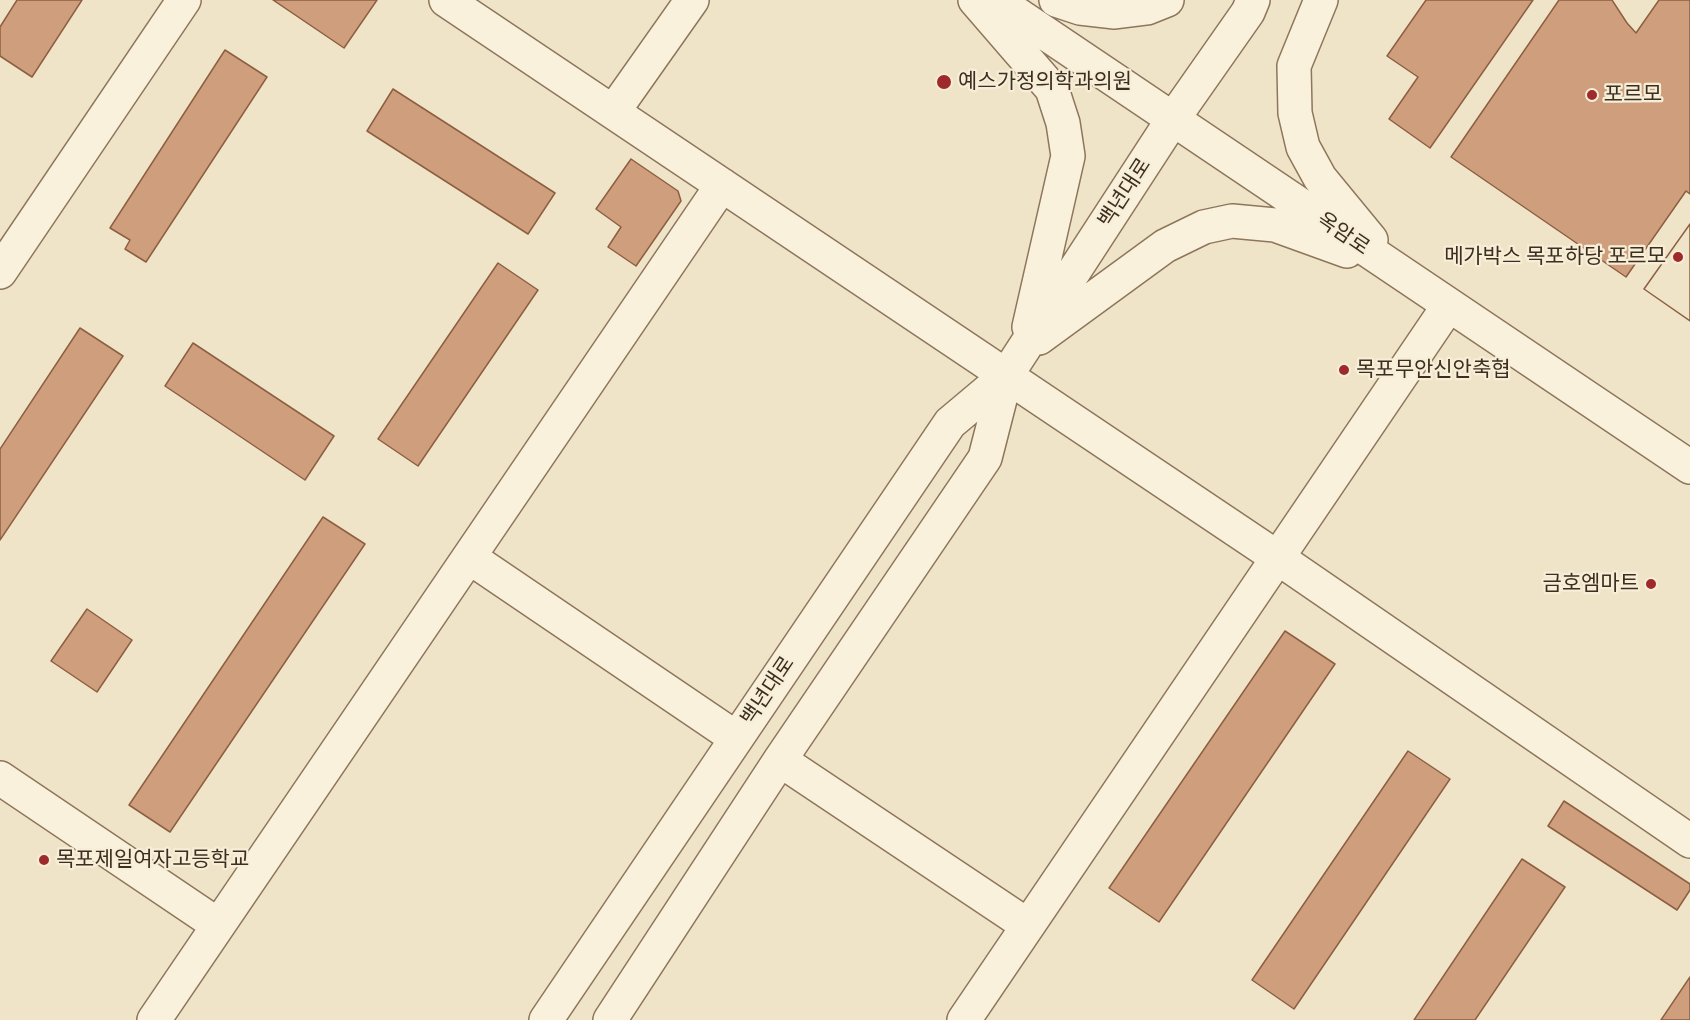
<!DOCTYPE html>
<meta charset="utf-8">
<style>
body{margin:0}
canvas{display:block;background:#f0e4c8}
</style>
<canvas width="1690" height="1020"></canvas>
<script>
const g = document.querySelector('canvas').getContext('2d');
g.lineJoin = 'round';
function fillPath(path, color) {
  g.fillStyle = color;
  g.fill(path, 'evenodd');
}
function shape(rows) {
  const path = new Path2D();
  for (const r of rows) {
    path.moveTo(r[0], r[1]);
    for (let i = 2; i < r.length; i += 2) path.lineTo(r[i], r[i + 1]);
  }
  return path;
}
function strokePath(path, color, width, dash) {
  g.strokeStyle = color;
  g.lineWidth = width;
  g.lineCap = dash ? 'butt' : 'round';
  g.setLineDash(dash || []);
  g.stroke(path);
}
function drawText(font, color, halo, rows, align = 'center') {
  g.font = font + ' "Zilla Slab","Noto Sans KR",serif';
  g.lineWidth = 4.5;
  g.setLineDash([]);
  g.textBaseline = 'middle';
  g.strokeStyle = halo;
  g.fillStyle = color;
  for (const [text, x, y, turn = 0] of rows) {
    g.save();
    g.translate(x, y);
    g.rotate((+turn || 0) * Math.PI / 180);
    g.textAlign = isNaN(turn) ? turn : align;
    if (halo) g.strokeText(text, 0, 0);
    g.fillText(text, 0, 0);
    g.restore();
  }
}
const building = shape([
 [17,0,82,0,32,77,0,56,0,27,17,0],
 [273,0,377,0,344,48,273,0],
 [1426,0,1533,0,1430,148,1389,119,1418,77,1387,56,1426,0],
 [1559,0,1612,0,1627,23,1636,33,1659,0,1690,0,1690,194,1686,191,1626,277,1451,157,1559,0],
 [225,50,267,77,146,262,125,249,130,240,110,228,225,50],
 [393,89,555,193,528,234,367,131,393,89],
 [631,159,678,191,681,201,636,266,608,247,621,227,596,209,631,159],
 [1690,224,1690,321,1644,289,1690,224],
 [1690,224,1690,321,1644,289,1690,224],
 [498,263,538,290,418,466,378,439,498,263],
 [80,328,123,356,0,540,0,449,80,328],
 [193,343,334,436,305,480,165,386,193,343],
 [323,517,365,544,170,832,129,805,323,517],
 [87,609,132,640,97,692,51,661,87,609],
 [1285,631,1335,664,1159,922,1109,888,1285,631],
 [1408,751,1450,779,1294,1009,1252,980,1408,751],
 [1564,801,1690,884,1690,890,1677,910,1548,826,1564,801],
 [1522,859,1565,887,1475,1020,1414,1020,1522,859],
 [1690,977,1690,1020,1661,1020,1690,977]
]);
fillPath(building, '#cf9f7d');
strokePath(building, '#8d5f41', 1.5);
const minor = shape([
 [446,0,1278,558,1690,841],
 [975,0,1052,89,1063,123,1068,156,1029,327],
 [996,0,1690,467],
 [1056,0,1080,8,1115,12,1147,8,1167,0],
 [1321,0,1294,66,1295,113,1303,147,1320,178,1371,240],
 [613,112,692,0],
 [0,272,184,0],
 [1039,338,1165,246,1204,227,1232,221,1275,225,1347,251],
 [469,557,736,738],
 [780,760,1027,925],
 [0,778,218,925],
 [154,1020,722,185],
 [546,1020,950,423,1006,376,1173,119,1248,12,1253,0],
 [610,1020,780,760,985,458,1006,376],
 [964,1020,1449,305]
]);
strokePath(minor, '#8d765c', 36);
strokePath(minor, '#faf1dc', 33);
for (const [x, y, r, color] of [
 [944,82,8,"#9e2a2b"],
 [1592,95,6,"#9e2a2b"],
 [1678,257,6,"#9e2a2b"],
 [1344,370,6,"#9e2a2b"],
 [1651,584,6,"#9e2a2b"],
 [44,860,6,"#9e2a2b"]
]) {
  const dot = new Path2D();
  dot.arc(x, y, r, 0, 2 * Math.PI);
  g.fillStyle = color;
  g.fill(dot);
  strokePath(dot, '#f7eed8', 2);
}
drawText('21px', '#3d2e20', '#f7eed8', [
 ["예스가정의학과의원",958,82],
 ["포르모",1604,95],
 ["메가박스 목포하당 포르모",1666,257,"right"],
 ["목포무안신안축협",1356,370],
 ["금호엠마트",1639,584,"right"],
 ["목포제일여자고등학교",56,860]
], 'left');
drawText('21px', '#3d2e20', '#f7eed8', [
 ["백년대로",1125,193,-57],
 ["옥암로",1343,234,34],
 ["백년대로",768,691,-56]
]);
</script>
